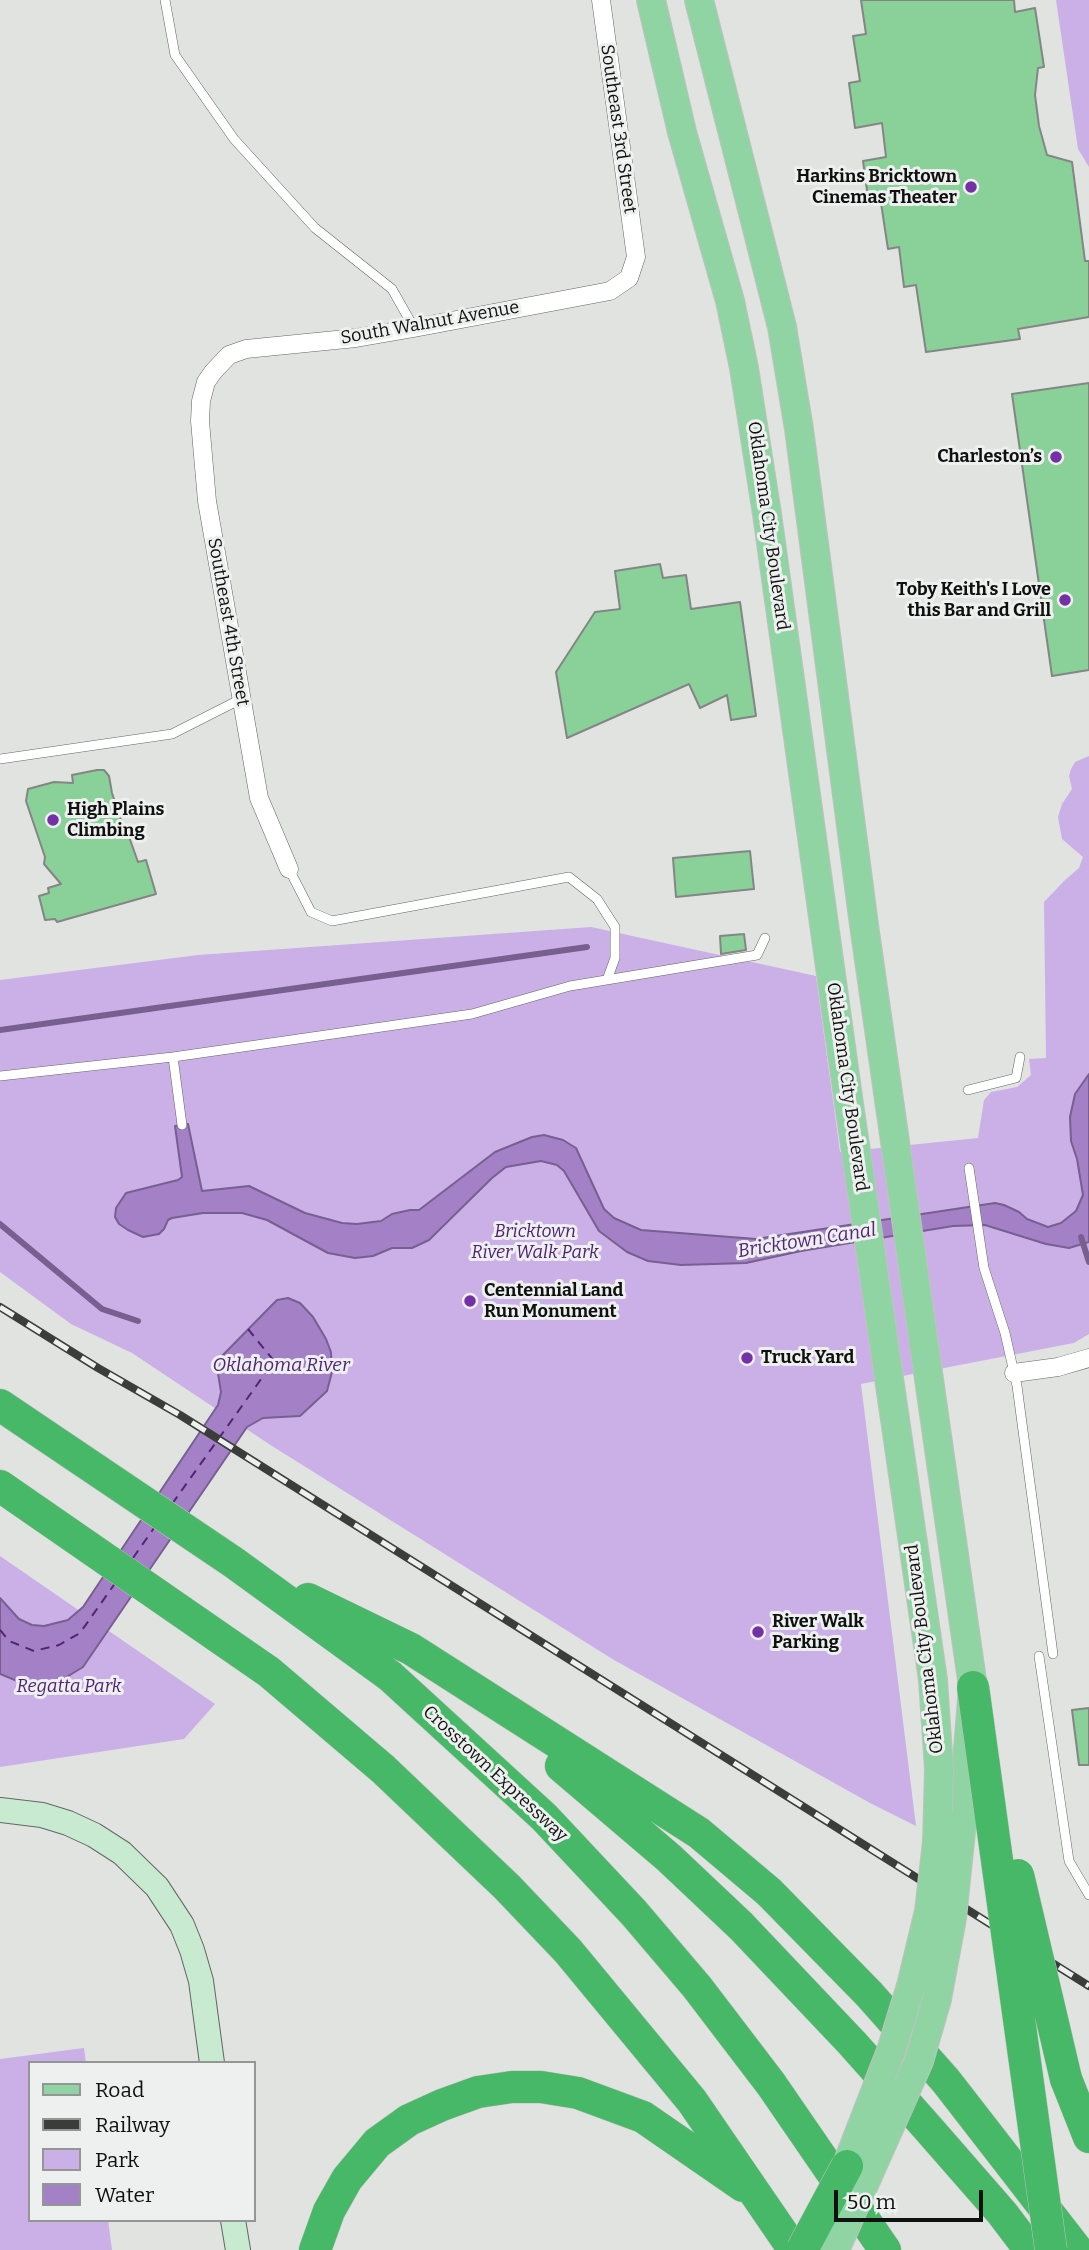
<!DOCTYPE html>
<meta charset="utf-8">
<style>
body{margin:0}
#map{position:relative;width:1089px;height:2250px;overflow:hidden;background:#e0e3e0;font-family:Bitter,serif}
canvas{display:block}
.legend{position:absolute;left:28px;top:2061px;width:228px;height:161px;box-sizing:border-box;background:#edf0ee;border:2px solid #949695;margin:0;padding:9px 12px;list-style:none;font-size:21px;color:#0f100f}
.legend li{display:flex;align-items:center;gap:14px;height:35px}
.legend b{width:35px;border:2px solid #949695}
.scale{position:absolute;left:834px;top:2190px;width:149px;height:32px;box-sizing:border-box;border:4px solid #0f100f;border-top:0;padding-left:9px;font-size:21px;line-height:24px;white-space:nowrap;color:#0f100f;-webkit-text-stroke:5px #edf0ee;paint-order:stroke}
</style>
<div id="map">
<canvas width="1089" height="2250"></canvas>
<ul class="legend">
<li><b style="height:9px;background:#90d4a4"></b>Road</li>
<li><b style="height:9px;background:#3b3d3b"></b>Railway</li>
<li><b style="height:19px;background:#cbb0e8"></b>Park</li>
<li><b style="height:19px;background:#a481c6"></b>Water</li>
</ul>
<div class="scale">50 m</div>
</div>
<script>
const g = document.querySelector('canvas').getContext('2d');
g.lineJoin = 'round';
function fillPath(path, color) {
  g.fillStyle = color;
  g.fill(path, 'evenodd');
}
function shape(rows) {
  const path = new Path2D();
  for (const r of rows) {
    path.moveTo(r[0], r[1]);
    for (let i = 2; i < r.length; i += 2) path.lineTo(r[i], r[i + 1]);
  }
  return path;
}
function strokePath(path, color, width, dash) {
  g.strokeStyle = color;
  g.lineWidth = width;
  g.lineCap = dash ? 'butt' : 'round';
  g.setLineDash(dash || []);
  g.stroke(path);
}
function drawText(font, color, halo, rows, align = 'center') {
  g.font = font + ' Bitter,serif';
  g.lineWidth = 6;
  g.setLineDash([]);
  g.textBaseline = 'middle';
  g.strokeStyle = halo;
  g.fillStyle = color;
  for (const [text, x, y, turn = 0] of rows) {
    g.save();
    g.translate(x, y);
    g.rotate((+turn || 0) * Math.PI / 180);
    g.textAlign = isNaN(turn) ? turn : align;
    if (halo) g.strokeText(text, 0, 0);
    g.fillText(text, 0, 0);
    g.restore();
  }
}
fillPath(shape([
 [1056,0,1089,0,1089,167,1078,149],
 [1089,756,1089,1334,1074,1343,861,1384,916,1826,870,1803,614,1660,272,1446,132,1353,71,1324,0,1272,0,980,198,955,591,927,816,976,840,1152,978,1138,984,1100,991,1092,1017,1087,1031,1075,1029,1059,1046,1058,1044,902,1065,880,1079,868,1083,857,1062,839,1058,817,1062,804,1072,789,1069,776,1071,769,1075,762],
 [0,1556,215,1704,184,1739,0,1767],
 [84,2048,86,2063,30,2063,30,2220,108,2220,112,2250,0,2250,0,2059]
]), '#cbb0e8');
const water = shape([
 [1089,1074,1089,1242,1069,1248,1046,1244,985,1225,953,1226,801,1251,746,1263,681,1265,648,1261,627,1252,599,1231,564,1171,557,1165,541,1161,506,1167,492,1178,429,1240,412,1248,392,1248,373,1256,355,1258,328,1253,267,1220,242,1213,203,1213,172,1218,168,1220,164,1229,159,1234,143,1237,128,1230,119,1224,115,1217,116,1208,126,1193,178,1180,182,1177,175,1126,188,1124,202,1191,249,1186,305,1213,342,1223,357,1224,381,1221,392,1214,410,1210,419,1210,495,1152,532,1137,544,1135,563,1140,576,1148,604,1209,614,1218,641,1230,756,1239,995,1203,1004,1205,1019,1212,1027,1219,1048,1227,1061,1223,1076,1211,1083,1195,1077,1159,1071,1141,1070,1117,1075,1094,1089,1074],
 [288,1298,300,1303,313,1317,326,1339,331,1352,332,1372,327,1391,300,1416,263,1418,247,1427,83,1667,65,1678,42,1683,22,1683,0,1674,0,1598,19,1619,32,1625,44,1626,68,1620,83,1607,218,1405,221,1392,217,1367,218,1360,277,1300,288,1298]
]);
fillPath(water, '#a481c6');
strokePath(water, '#775f8f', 2);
strokePath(shape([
 [0,1030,587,947],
 [0,1224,102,1309,138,1321],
 [1081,1237,1089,1262]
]), '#775f8f', 6);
strokePath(shape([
 [172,1504,274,1361,248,1329],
 [133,1558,154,1528],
 [0,1630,9,1641,34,1651,59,1645,80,1633,116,1582]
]), '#522376', 2, [9, 7]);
const building = shape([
 [861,0,1014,0,1015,12,1035,8,1044,67,1038,68,1035,95,1039,126,1047,155,1072,162,1085,261,1089,261,1089,317,1018,329,1020,339,926,352,916,285,904,287,899,247,888,249,881,203,869,205,863,161,886,157,882,123,855,128,849,83,860,81,853,36,866,34,861,0],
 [1089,383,1089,670,1052,676,1012,394,1089,383],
 [660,564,663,578,686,575,691,609,740,602,756,716,731,720,727,695,700,708,689,684,567,738,556,672,595,612,620,609,615,571,660,564],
 [97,770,104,770,109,776,112,793,126,835,128,834,138,862,146,860,156,894,57,922,55,919,45,920,39,896,49,893,48,888,61,884,44,864,45,857,26,801,28,789,54,782,73,783,72,775,97,770],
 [750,851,754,889,676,897,673,858,750,851],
 [744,934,746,950,721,954,720,936,744,934],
 [1089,1708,1089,1765,1079,1765,1072,1710,1089,1708]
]);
fillPath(building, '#8ad199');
strokePath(building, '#838684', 2);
const lane = shape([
 [165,0,175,55,234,139,315,228,392,289,414,328],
 [0,759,172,734,241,699],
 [289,869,311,912,332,921,569,877,597,899,615,927,615,958,607,980],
 [173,1057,182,1125],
 [0,1076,173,1057,472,1014,570,986,757,955,765,938],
 [968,1090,1016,1078,1020,1057],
 [969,1168,984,1268,1005,1333,1017,1386,1053,1654],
 [1039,1656,1069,1861,1089,1895]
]);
const street = shape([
 [289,869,259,798,207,501,200,421,201,401,206,382,213,372,229,355,246,349,356,338,414,328,610,291,629,278,636,257,601,0],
 [1014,1373,1058,1367,1089,1358]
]);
const secondary = shape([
 [0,1810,42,1815,68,1823,94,1835,122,1853,157,1887,182,1925,192,1950,201,1981,212,2063],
 [233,2220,238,2250]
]);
const primary = shape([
 [651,0,682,132,730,301,744,368,767,514,849,1104],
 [699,0,782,327,799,429,864,925,973,1687,962,1822]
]);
const highway = shape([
 [0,1405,233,1562,390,1676,544,1817,634,1913,697,1987,771,2084,885,2250],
 [0,1486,269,1672,383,1769,507,1887,568,1951,692,2101,794,2250],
 [308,1599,411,1649,699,1833,769,1892,869,1994,946,2081,1077,2250],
 [561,1766,669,1858,741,1926,852,2043,926,2126,1002,2213,1030,2250],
 [1066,2079,1089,2137],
 [315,2250,329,2211,347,2179,377,2143,409,2120,442,2105,478,2092,512,2087,541,2087,578,2093,643,2117,743,2186]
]);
strokePath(lane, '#636664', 10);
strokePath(street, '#636664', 19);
strokePath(secondary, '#636664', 26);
strokePath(primary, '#c1c1c1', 30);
strokePath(highway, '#c1c1c1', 33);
strokePath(lane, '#fff', 9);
strokePath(street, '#fff', 18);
strokePath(secondary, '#c8ead1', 24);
strokePath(primary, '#90d4a4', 28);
strokePath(highway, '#46b867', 32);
const rail = shape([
 [0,1307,98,1368,180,1415,1089,1986]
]);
strokePath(rail, '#3b3d3b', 8);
strokePath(rail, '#edf0ee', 5, [16]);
const primaryBridge = shape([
 [839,2185,891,2051,911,1986,929,1911,937,1842,939,1769,933,1680,849,1104],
 [835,2250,919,2061,937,1999,952,1918,962,1822]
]);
const highwayBridge = shape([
 [973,1687,1051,2250],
 [1018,1875,1066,2079],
 [802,2250,847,2166]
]);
strokePath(primaryBridge, '#c1c1c1', 30, []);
strokePath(highwayBridge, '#c1c1c1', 33, []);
strokePath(primaryBridge, '#90d4a4', 28);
strokePath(highwayBridge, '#46b867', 32);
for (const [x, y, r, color] of [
 [971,187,7,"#7431a5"],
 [1056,457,7,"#7431a5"],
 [1065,600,7,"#7431a5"],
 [53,820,7,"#7431a5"],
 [470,1301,7,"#7431a5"],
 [747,1358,7,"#7431a5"],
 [758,1632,7,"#7431a5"]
]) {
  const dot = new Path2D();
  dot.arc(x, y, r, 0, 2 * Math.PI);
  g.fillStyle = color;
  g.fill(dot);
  strokePath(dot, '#edf0ee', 2.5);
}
drawText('18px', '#0f100f', '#edf0ee', [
 ["Southeast 3rd Street",618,129,82],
 ["South Walnut Avenue",430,323,-10],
 ["Oklahoma City Boulevard",768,526,82],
 ["Southeast 4th Street",228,622,80],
 ["Oklahoma City Boulevard",847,1087,82],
 ["Oklahoma City Boulevard",925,1649,-97],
 ["Crosstown Expressway",495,1774,43]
]);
drawText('bold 18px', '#0f100f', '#edf0ee', [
 ["Harkins Bricktown",957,177,"right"],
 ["Cinemas Theater",957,198,"right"],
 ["Charleston’s",1042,457,"right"],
 ["Toby Keith's I Love",1051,590,"right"],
 ["this Bar and Grill",1051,611,"right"],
 ["High Plains",67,810],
 ["Climbing",67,831],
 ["Centennial Land",484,1291],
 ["Run Monument",484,1312],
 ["Truck Yard",761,1358],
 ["River Walk",772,1622],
 ["Parking",772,1643]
], 'left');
drawText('italic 18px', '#4f2072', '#edf0ee', [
 ["Bricktown",535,1232],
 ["River Walk Park",535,1253],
 ["Regatta Park",69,1687]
]);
drawText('italic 19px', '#522376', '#edf0ee', [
 ["Bricktown Canal",807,1241,-9],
 ["Oklahoma River",281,1366]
]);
</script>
